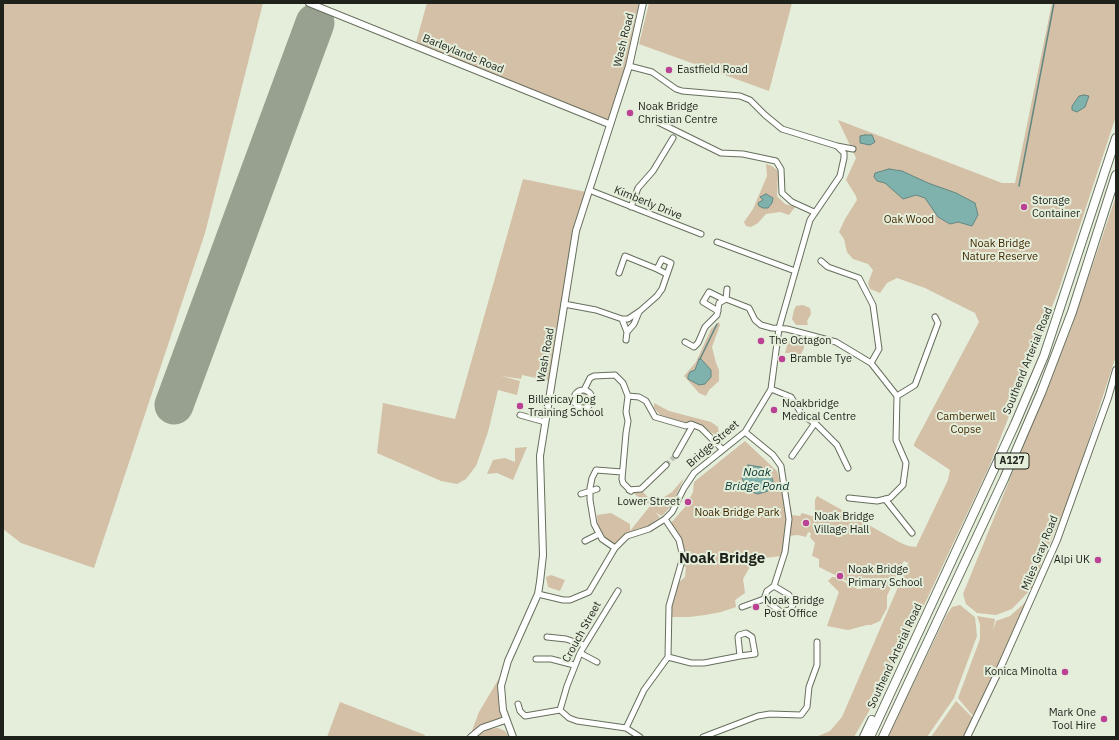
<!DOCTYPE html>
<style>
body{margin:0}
#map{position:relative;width:1119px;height:740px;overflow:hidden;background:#e4eeda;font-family:"IBM Plex Sans",sans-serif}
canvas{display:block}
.frame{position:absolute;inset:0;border:4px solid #1e221b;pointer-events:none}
</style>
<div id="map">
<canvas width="1119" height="740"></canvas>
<div class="frame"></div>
</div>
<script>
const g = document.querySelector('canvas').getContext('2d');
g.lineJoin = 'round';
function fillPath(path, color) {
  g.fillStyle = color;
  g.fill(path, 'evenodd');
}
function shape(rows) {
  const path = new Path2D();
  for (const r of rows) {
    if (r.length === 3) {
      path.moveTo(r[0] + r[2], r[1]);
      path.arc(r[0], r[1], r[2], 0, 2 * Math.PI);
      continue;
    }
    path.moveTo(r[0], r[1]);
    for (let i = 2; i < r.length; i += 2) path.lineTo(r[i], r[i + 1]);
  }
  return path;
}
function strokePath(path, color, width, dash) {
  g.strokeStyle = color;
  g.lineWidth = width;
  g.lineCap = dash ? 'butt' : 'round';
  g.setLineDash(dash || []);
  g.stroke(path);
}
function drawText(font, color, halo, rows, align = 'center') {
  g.font = font + ' "IBM Plex Sans",sans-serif';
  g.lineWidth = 4;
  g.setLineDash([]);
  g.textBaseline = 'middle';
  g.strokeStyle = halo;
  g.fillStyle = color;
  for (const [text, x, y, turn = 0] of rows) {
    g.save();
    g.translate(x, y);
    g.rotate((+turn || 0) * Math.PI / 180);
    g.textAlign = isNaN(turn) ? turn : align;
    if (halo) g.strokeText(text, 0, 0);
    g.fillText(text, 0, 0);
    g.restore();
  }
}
fillPath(shape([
 [3,3,263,3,205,233,94,568,21,543,3,529],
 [427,3,639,3,618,100,609,124,415,46],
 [649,3,792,3,769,91,639,44],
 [1052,3,1116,3,1116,116,1059,289,989,467,918,618,884,685,854,737,816,737,830,731,842,717,911,557,908,563,904,561,899,569,887,596,887,608,880,621,871,625,867,625,848,630,827,626,839,592,828,581,832,577,837,577,849,585,858,589,863,589,819,567,819,559,812,556,815,543,810,537,811,533,808,532,806,537,798,535,787,536,781,556,757,559,752,563,743,579,745,593,735,600,736,607,721,612,705,615,689,617,672,617,672,602,677,584,685,577,686,567,683,566,686,560,683,544,670,524,685,507,693,492,694,482,745,441,777,471,787,506,791,508,792,515,800,516,802,513,815,517,815,500,817,496,899,542,908,546,916,547,948,480,950,470,914,446,914,444,979,322,975,313,925,288,897,278,887,283,880,293,870,289,868,283,873,270,868,264,853,259,847,252,844,239,839,232,845,219,857,200,856,196,846,180,856,158,838,120,1002,183,1015,183],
 [766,164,772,166,778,171,777,196,785,204,795,207,789,215,780,212,766,214,758,223,751,227,746,226,744,222,753,209,767,176],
 [523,179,586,192,550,381,522,375,521,379,501,376,520,381,517,395,498,390,488,432,476,466,466,479,457,484,441,481,377,453,383,403,455,419],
 [1116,196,1116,356,1071,494,1042,561,1034,586,1012,609,996,615,977,613,966,604,963,594,1071,329],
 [803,305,810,308,811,314,807,321,808,325,796,325,792,319,794,310,796,306],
 [719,322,720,325,712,347,716,363,719,370,719,381,709,390,706,396,699,393,684,376,696,362,711,329],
 [795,333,806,336,807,338,804,340,804,348,800,356,790,353,785,353,789,338],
 [583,399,9],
 [654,403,669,411,711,422,718,427,719,436,712,433,704,427,695,423,686,423,660,415,654,408],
 [527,447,513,480,497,473,487,474,493,460,505,458,515,462,515,448],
 [684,478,671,506,662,516,655,512,660,517,647,527,637,529,615,546,598,531,597,515,611,513,630,524,630,531,650,506,672,492],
 [641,490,652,501,664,497,650,505,630,491],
 [551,575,565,580,560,591,548,587,546,577],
 [1030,598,975,714,972,715,958,698,980,639,980,624,977,616,995,619,993,631,996,621,1010,616],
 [960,605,975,617,977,636,954,698,927,737,888,737,946,616,952,607],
 [501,675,500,710,502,721,470,736,479,712],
 [956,701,974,719,964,737,931,737],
 [340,702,425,735,424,737,327,737],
 [498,728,505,731,509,737,475,737,489,729]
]), '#d4bfa7');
const water = shape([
 [1084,95,1089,96,1085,107,1077,112,1072,110,1072,106,1079,96,1084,95],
 [865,135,872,135,875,142,870,145,860,143,860,136,865,135],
 [889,169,902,171,928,183,956,193,975,203,978,215,972,226,958,222,950,224,938,217,925,198,916,195,903,199,885,183,877,181,874,177,875,173,889,169],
 [766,194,773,198,772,203,768,208,763,208,759,206,758,203,763,200,760,197,766,194],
 [699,359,701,359,711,370,711,377,705,384,699,385,688,379,688,376,690,372,695,370,699,359],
 [748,465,761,467,771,475,774,485,768,491,758,494,748,491,742,478,748,465]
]);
fillPath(water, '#80b2ad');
strokePath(water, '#638781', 1);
strokePath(shape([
 [1019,186,1054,3],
 [700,359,717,324]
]), '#638781', 1.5);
strokePath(shape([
 [174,405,315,23]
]), '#98a090', 39);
strokePath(shape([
 [666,465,676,455]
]), '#bcc5b4', 5, [5, 2.5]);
const minor = shape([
 [658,122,721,153,743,154,776,161,781,169,782,193,792,202,814,212],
 [837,146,853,149],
 [589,190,701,234],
 [631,207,638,188,653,171,673,138],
 [717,242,795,271],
 [821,261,828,267,859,278,873,305,879,349,871,363],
 [619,273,625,256,657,269],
 [726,299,727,289],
 [564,304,596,310,622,319,628,319,640,311,657,296,662,289,671,263,662,259,657,269,667,274],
 [718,311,703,302,709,292,723,299],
 [622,319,627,332,634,324,639,312],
 [626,340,627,332],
 [685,342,694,347,698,343,705,327,717,315,719,303,726,299,749,308,755,320,761,325,772,328,787,329,836,342,871,363,897,396,896,440,906,463,903,485,890,498,877,501,849,498],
 [771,389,791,397,803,416,815,423,792,456],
 [584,390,590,378,594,376,615,375,623,383,628,396],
 [583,399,9],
 [897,396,915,385,938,323,935,317],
 [520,415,545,422],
 [815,423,837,445,848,468],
 [745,432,773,455,781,466,789,519,785,552,774,586,767,591,764,599],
 [676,455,693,425],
 [629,490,641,489,666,465],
 [631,491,623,483,622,479,626,433,628,421,626,412,628,396,639,397,646,401,655,417,686,426,691,424,701,428,722,449],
 [581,494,597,489],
 [885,499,912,533],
 [585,541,599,534],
 [615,548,602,539,594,524,590,500,590,488,592,478,596,470,622,472],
 [618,591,580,653,567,686,560,710,569,718,577,721,626,728],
 [538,594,563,600,570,600,589,592,615,548,627,536,649,529,665,519,672,512,684,488,694,473,745,432,771,389,779,328,810,220,840,176,844,158,844,153,837,146,782,129,765,115,750,100,740,96,682,91,676,89,652,72,629,66],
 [764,599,781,612,790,610,793,605,792,600,789,595,774,586],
 [742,607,764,599],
 [547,637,566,639,584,645],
 [580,653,597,662],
 [668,657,691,663,704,663,740,656,738,637,739,635,746,633,752,637,755,654,740,656],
 [536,659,551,659,574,665],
 [518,704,520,711,525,716,560,710],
 [626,728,644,690,668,657,669,606,683,557,679,540,665,519],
 [626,728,640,737],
 [703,737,758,716,770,714,801,715,807,707,809,687,817,665,817,642]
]);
const tertiary = shape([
 [309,3,609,124],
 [471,737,482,728,505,720],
 [513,737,503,710,501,686,508,661,538,594,540,582,543,555,540,456,576,231,629,66,643,3],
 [967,737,1002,664,1057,540,1108,398,1116,370]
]);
const trunk = shape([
 [864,737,872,720],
 [870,737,1015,424,1044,356,1116,138],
 [883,737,1004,479,1041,393,1072,312,1116,175]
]);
strokePath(minor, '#666f5d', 7);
strokePath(tertiary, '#666f5d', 8);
strokePath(trunk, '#666f5d', 10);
strokePath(minor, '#fff', 5);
strokePath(tertiary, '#fff', 6);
strokePath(trunk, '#fff', 8);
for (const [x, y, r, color] of [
 [669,70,4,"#ba4194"],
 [630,113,4,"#ba4194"],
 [1024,207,4,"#ba4194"],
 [761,341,4,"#ba4194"],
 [782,359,4,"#ba4194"],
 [520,406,4,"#ba4194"],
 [774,410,4,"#ba4194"],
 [688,502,4,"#ba4194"],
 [806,523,4,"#ba4194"],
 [1098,560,4,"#ba4194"],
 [840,576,4,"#ba4194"],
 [756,607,4,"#ba4194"],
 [1065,672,4,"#ba4194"],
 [1104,719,4,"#ba4194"]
]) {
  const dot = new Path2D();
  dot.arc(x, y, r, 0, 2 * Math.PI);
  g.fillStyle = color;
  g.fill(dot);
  strokePath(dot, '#e4eeda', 1.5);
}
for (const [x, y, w] of [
 [1012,461,34]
]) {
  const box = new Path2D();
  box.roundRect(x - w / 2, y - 8, w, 16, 3);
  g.fillStyle = '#e4eeda';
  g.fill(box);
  strokePath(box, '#1e221b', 1);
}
drawText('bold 10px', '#1e221b', null, [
 ["A127",1012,461]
]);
drawText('11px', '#1e221b', '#e4eeda', [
 ["Wash Road",624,40,-76],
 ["Barleylands Road",463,54,22],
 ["Kimberly Drive",648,203,22],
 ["Wash Road",546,355,-80],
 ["Southend Arterial Road",1028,361,-68],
 ["Bridge Street",713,444,-41],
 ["Miles Gray Road",1040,553,-68],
 ["Crouch Street",582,632,-61],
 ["Southend Arterial Road",895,656,-65]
]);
drawText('11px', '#1e221b', '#e4eeda', [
 ["Eastfield Road",677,70],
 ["Noak Bridge",638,107],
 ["Christian Centre",638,120],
 ["Storage",1032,201],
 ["Container",1032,214],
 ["The Octagon",769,341],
 ["Bramble Tye",790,359],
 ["Billericay Dog",528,400],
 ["Training School",528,413],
 ["Noakbridge",782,404],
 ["Medical Centre",782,417],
 ["Lower Street",680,502,"right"],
 ["Noak Bridge",814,517],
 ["Village Hall",814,530],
 ["Alpi UK",1090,560,"right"],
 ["Noak Bridge",848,570],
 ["Primary School",848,583],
 ["Noak Bridge",764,601],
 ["Post Office",764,614],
 ["Konica Minolta",1057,672,"right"],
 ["Mark One",1096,713,"right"],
 ["Tool Hire",1096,726,"right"]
], 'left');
drawText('11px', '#432700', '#e4eeda', [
 ["Oak Wood",909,220],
 ["Noak Bridge",1000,244],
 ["Nature Reserve",1000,257],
 ["Camberwell",966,417],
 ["Copse",966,430],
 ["Noak Bridge Park",737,513]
]);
drawText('italic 12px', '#023531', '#e4eeda', [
 ["Noak",757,473],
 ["Bridge Pond",757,487]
]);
drawText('bold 15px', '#1e221b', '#e4eeda', [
 ["Noak Bridge",722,559]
]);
</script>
